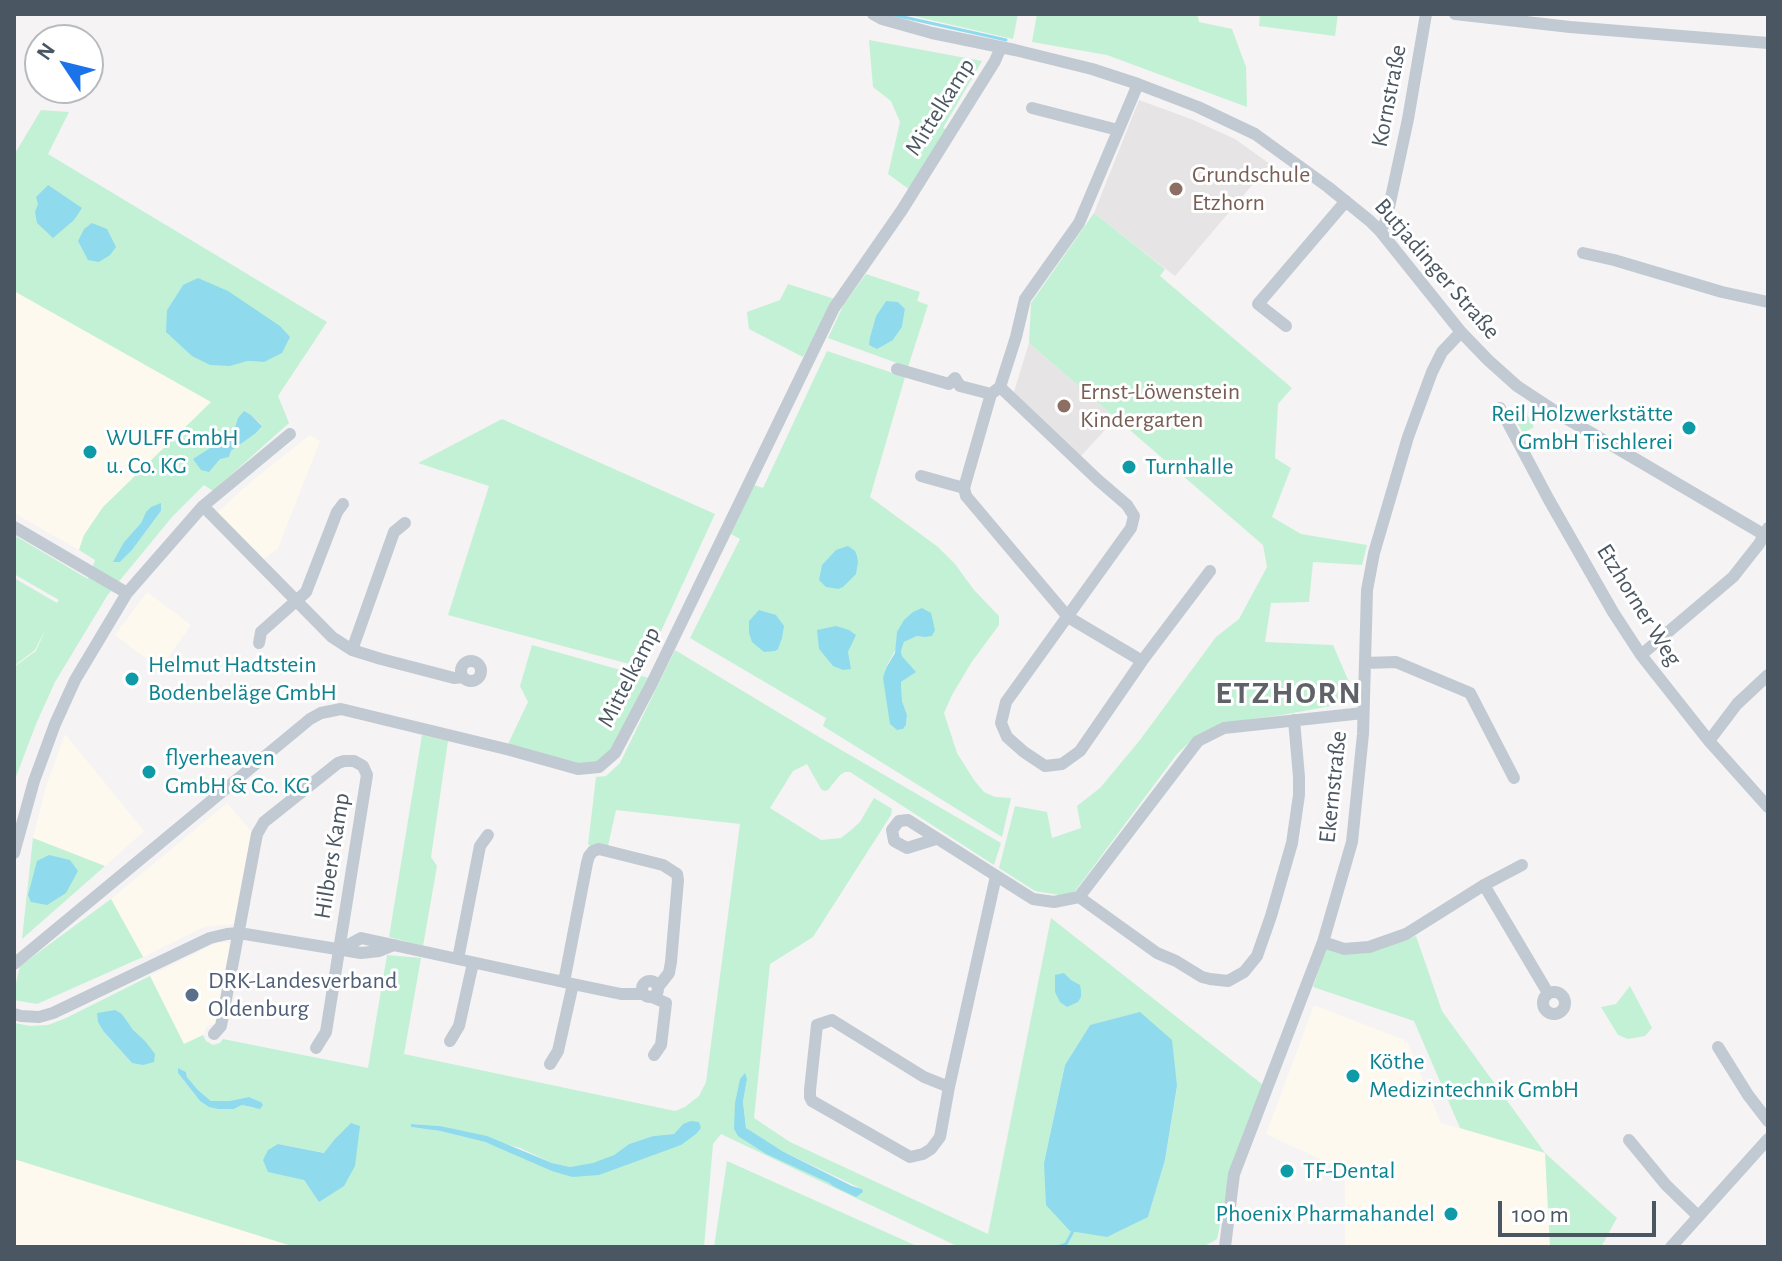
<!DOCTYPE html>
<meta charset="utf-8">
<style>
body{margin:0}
#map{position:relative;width:1782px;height:1261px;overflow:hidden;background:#f5f3f3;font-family:"Alegreya Sans",sans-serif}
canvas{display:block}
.frame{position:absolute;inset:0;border:16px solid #4a5661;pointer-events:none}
.north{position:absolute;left:24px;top:24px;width:80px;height:80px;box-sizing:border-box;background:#fff;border:2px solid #b7bbc0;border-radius:50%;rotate:305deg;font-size:22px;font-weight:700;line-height:32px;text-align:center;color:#4a5661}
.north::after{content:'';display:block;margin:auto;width:28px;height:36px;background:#1a73e8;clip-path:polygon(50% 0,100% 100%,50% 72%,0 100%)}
.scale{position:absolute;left:1498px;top:1201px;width:158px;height:36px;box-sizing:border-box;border:4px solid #4a5661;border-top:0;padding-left:10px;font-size:24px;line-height:28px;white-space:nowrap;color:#4a5661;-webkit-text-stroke:6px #fff;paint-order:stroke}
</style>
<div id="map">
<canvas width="1782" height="1261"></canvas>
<div class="frame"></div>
<div class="north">N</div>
<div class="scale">100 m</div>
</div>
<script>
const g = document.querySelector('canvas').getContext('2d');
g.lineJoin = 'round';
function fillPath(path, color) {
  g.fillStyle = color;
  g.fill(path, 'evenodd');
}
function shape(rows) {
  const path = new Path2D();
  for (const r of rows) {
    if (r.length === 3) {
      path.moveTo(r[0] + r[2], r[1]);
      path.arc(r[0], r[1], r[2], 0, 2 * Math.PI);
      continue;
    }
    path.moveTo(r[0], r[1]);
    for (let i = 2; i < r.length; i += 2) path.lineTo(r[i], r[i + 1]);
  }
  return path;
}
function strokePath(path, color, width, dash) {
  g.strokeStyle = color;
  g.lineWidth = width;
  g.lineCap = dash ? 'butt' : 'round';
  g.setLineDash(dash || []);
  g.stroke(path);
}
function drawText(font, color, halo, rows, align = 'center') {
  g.font = font + ' "Alegreya Sans",sans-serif';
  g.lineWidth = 6;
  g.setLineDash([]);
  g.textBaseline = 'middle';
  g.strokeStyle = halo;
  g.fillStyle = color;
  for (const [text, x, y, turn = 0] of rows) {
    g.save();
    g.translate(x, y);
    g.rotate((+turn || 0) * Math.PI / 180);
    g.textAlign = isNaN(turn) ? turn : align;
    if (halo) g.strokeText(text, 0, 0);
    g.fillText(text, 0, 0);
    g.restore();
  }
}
fillPath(shape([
 [14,291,212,402,103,507,84,535,79,550,14,513],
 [310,435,320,441,278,548,263,560,216,514,254,479],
 [147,592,191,625,160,669,115,635],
 [65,734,144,831,105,866,33,838,46,786],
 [227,803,252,832,236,924,204,927,143,957,111,899],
 [218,942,232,943,219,1023,207,1026,203,1035,184,1044,150,976],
 [1314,1005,1407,1041,1441,1123,1545,1153,1550,1247,1345,1247,1345,1171,1266,1134],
 [14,1159,294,1247,14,1247]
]), '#fdf9ef');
fillPath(shape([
 [1139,100,1191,119,1235,139,1270,164,1175,276,1094,213],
 [1029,343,1116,418,1080,457,1013,395]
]), '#e6e4e5');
fillPath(shape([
 [905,14,1018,14,1013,39],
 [1037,14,1197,14,1199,22,1232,29,1246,67,1247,107,1107,55,1032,42],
 [1260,14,1338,14,1335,36,1259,26],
 [869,40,982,61,943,128,949,130,910,190,888,174,900,122,891,101,873,87],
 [41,110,69,112,48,154,327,322,278,396,289,423,213,491,204,485,172,517,107,596,55,682,36,724,14,782,14,667,36,651,46,628,35,650,14,666,14,578,57,603,59,600,14,574,14,535,88,579,95,560,79,550,84,535,103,507,211,402,14,291,14,155],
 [183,285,264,362,247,361,167,310],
 [244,412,251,415,262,425,256,433,231,451,229,457,194,460,221,441,228,442,232,436,238,418],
 [161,511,132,550,120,562,114,562,124,542,141,523,146,512],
 [1094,213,1165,269,1160,276,1292,388,1278,404,1275,458,1291,468,1272,517,1301,534,1367,545,1362,565,1313,562,1309,602,1271,603,1265,642,1333,645,1349,682,1347,703,1282,715,1223,723,1197,735,1177,754,1073,894,1059,895,1035,891,999,868,1015,806,1047,812,1052,838,1081,828,1077,806,1100,788,1140,740,1216,637,1239,619,1267,567,1263,545,1029,343,1031,303],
 [866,274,920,292,917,301,928,305,908,367,828,338,844,304],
 [886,301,905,309,902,327,893,340,870,337,876,316],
 [788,284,835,299,803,357,749,329,747,312,780,300],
 [827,351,905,377,870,497,938,547,955,564,974,590,999,616,999,625,971,663,952,695,944,713,957,753,974,780,984,792,995,797,1011,798,1002,837,823,726,826,718,690,638,740,539,731,534,754,485,763,488],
 [931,613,924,637,917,636,904,642,901,651,902,656,915,672,901,682,902,701,907,715,906,725,903,729,897,730,885,669,897,647],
 [855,635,848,652,834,666,819,649],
 [1521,404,1534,427,1523,433,1510,411],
 [502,419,715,514,644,668,448,615,489,486,418,463],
 [532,645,649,678,613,750,599,762,578,766,508,744,528,702,520,686],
 [675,650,819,737,1001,843,994,865,850,772,845,772,840,775,828,790,824,791,821,789,807,764,793,771,770,808,821,840,841,838,850,831,860,822,874,798,892,809,891,815,813,937,770,964,754,1118,790,1142,988,1234,1051,918,1263,1085,1230,1173,1217,1239,1203,1247,959,1247,721,1134,713,1144,704,1247,295,1247,14,1159,14,1023,31,1026,48,1025,66,1018,150,976,184,1044,203,1035,206,1041,213,1045,220,1043,223,1039,368,1068,387,955,421,958,404,1054,675,1111,685,1107,699,1096,706,1082,740,824,616,810,608,846,588,845,596,777,606,776,620,763],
 [122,1014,133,1031,132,1063,104,1032],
 [1090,1025,1177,1087,1165,1160,1148,1217,1044,1163,1065,1065],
 [178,1068,186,1072,187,1077,198,1090,211,1101,229,1101,249,1097,261,1102,254,1108,242,1105,234,1109,218,1109,200,1101,178,1073],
 [747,1079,743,1102,746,1127,751,1133,782,1151,862,1189,833,1186,829,1183,766,1154,734,1129],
 [411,1124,440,1126,520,1148,552,1163,570,1167,593,1164,614,1155,629,1144,653,1136,674,1134,683,1124,681,1145,572,1177,485,1142,440,1131,411,1127],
 [334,1140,319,1201,278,1144,325,1153],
 [422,735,448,741,431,857,437,866,423,946,389,937],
 [33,838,105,866,22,939],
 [111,899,143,957,37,1004,14,1000,14,992,20,966],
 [1416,936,1442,1011,1545,1153,1617,1218,1601,1247,1550,1247,1545,1153,1460,1128,1414,1021,1313,987,1326,949,1342,955,1367,953],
 [1630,986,1652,1028,1645,1036,1628,1039,1618,1035,1601,1007,1616,1004],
 [727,1161,919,1247,714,1247]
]), '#c3f1d5');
fillPath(shape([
 [48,185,82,208,74,220,53,238,37,223,35,212,38,204,36,197],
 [92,223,107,229,116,247,110,255,99,262,88,260,78,241,84,229],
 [198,278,228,291,280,326,290,337,282,353,264,362,247,361,230,366,210,365,192,356,166,332,167,310,183,285],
 [886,301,898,302,905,309,902,327,893,340,877,349,869,345,870,337,876,316],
 [244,411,251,415,262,426,256,433,231,451,229,457,220,459,209,472,201,470,193,459,221,441,228,442,232,436,238,418],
 [161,503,161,511,132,550,120,562,113,562,124,542,141,523,146,512,151,507],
 [848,546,855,551,857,556,858,562,856,574,843,587,838,589,826,587,819,580,822,565,836,550],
 [922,608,931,613,935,630,932,636,924,637,917,636,904,642,901,651,902,656,916,672,901,682,902,701,907,715,906,725,903,729,897,730,890,724,883,678,886,668,895,653,897,632,904,620,913,612],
 [759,610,776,615,784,626,782,638,778,649,775,651,764,652,752,642,749,633,749,621],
 [836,626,849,630,856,635,848,652,851,669,843,670,833,666,819,649,817,630],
 [49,855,70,860,78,871,66,893,47,905,31,902,28,895,37,861],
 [1064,973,1071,980,1080,985,1081,990,1081,997,1078,1002,1067,1007,1060,1002,1055,992,1055,975],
 [115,1010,122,1014,133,1030,145,1041,155,1054,154,1062,143,1065,132,1063,104,1032,98,1022,97,1013],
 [1140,1012,1172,1040,1177,1086,1165,1160,1148,1217,1107,1237,1070,1231,1046,1205,1044,1163,1065,1065,1090,1025],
 [178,1068,186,1072,187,1077,198,1090,211,1101,229,1101,249,1097,261,1102,263,1105,260,1109,242,1105,234,1109,218,1109,209,1107,200,1101,178,1073],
 [745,1073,747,1079,743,1102,746,1128,782,1151,852,1186,862,1189,863,1192,856,1197,833,1186,829,1183,766,1154,738,1136,734,1129,735,1103,740,1079],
 [691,1121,699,1122,701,1128,696,1134,681,1145,599,1175,572,1177,552,1171,485,1142,440,1131,411,1127,411,1124,440,1126,487,1136,552,1163,570,1167,593,1163,614,1155,629,1144,653,1136,674,1134,683,1124],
 [351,1123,360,1126,355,1166,344,1186,319,1202,304,1180,268,1172,263,1160,268,1150,278,1144,324,1153,334,1140]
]), '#90daee');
strokePath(shape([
 [890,14,1006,40],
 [1058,1247,1066,1244,1073,1231]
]), '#90daee', 3);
strokePath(shape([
 [873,14,882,19,932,33,1015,50,1092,69,1138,84,1198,107,1255,134,1328,187,1370,221,1380,231,1461,332,1488,360,1517,386,1564,417,1768,537],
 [1455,14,1570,27,1768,43],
 [1032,108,1118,130],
 [1380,231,1386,221,1408,119,1426,14],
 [1583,253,1614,260,1722,292,1768,302],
 [1286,326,1258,304,1346,201],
 [897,369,949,384,955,378,960,386,991,394,1000,387,1016,337,1025,299,1079,223,1138,84],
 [1000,387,1098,480,1127,505,1134,516,1131,528,1006,702,1001,723,1007,737,1024,752,1045,766,1062,764,1080,751,1142,661,1210,571],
 [991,394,964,488,966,496,1068,617,1142,661],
 [1500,408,1549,500,1613,612,1641,655,1709,741,1768,807],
 [921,476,964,488],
 [203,506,332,637,352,650,381,659,454,678,463,677],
 [14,527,127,593],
 [259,643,261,632,306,592,337,512,343,504],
 [352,650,394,532,405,523],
 [1641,655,1733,577,1759,544,1768,528],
 [471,671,10],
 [1365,663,1396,662,1470,693,1514,778],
 [1709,741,1737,704,1768,675],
 [936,839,907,848,894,841,892,830,899,821,908,820,1033,899,1054,902,1079,897,1198,741,1224,728,1363,713],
 [14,853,34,781,55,724,75,680,127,593,203,506,290,434],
 [1484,885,1548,993],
 [1079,897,1157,953,1176,961,1202,977,1210,979,1228,981,1244,972,1257,956,1271,916,1292,843,1299,795,1299,777,1294,720],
 [1323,942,1344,949,1369,947,1406,934,1484,885,1522,865],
 [339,950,361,938,573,984,621,994,644,994],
 [458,959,480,846,488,835],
 [14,964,310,719,321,713,341,709,510,750,578,769,599,767,615,753,651,685,834,308,902,210,995,61,1001,47],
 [650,989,8],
 [564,982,587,863,589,856,593,851,599,849,663,865,677,874,678,880,671,962,669,973,658,987],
 [1554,1003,11],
 [652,997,666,1003,661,1045,654,1055],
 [14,1014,21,1016,39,1017,53,1013,210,938,227,934,239,933,361,953,379,951,394,945],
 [214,1034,221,1026,257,834,264,822,338,763,344,761,354,761,363,766,367,775,326,1032,316,1048],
 [450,1041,459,1026,473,963],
 [1718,1047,1748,1095,1768,1121],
 [550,1064,558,1051,573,984],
 [949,1087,924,1077,832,1020,817,1025,810,1090,810,1097,812,1101,910,1157,923,1154,931,1149,940,1137,949,1087,996,876],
 [1629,1140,1666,1185,1698,1216],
 [1225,1247,1234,1174,1323,942,1352,842,1363,734,1367,590,1374,553,1408,437,1432,372,1442,352,1461,332],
 [1671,1247,1768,1139]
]), '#c1cad2', 12);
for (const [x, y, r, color] of [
 [1176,189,8,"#8d6e63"],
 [1064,406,8,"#8d6e63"],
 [1689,428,8,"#0f9aa8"],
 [90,452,8,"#0f9aa8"],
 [1129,467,8,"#0f9aa8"],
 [132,679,8,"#0f9aa8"],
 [149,772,8,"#0f9aa8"],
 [192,995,8,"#5c6f8a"],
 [1353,1076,8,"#0f9aa8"],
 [1287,1171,8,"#0f9aa8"],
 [1451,1214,8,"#0f9aa8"]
]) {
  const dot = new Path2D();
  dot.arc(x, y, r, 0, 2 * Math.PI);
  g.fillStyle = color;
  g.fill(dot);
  strokePath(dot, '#fff', 3);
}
drawText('24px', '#4a5661', '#fff', [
 ["Kornstraße",1389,96,-79],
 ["Mittelkamp",940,107,-58],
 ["Butjadinger Straße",1437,269,49],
 ["Etzhorner Weg",1639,605,58],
 ["Mittelkamp",629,677,-63],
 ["Ekernstraße",1333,787,-84],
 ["Hilbers Kamp",332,856,-81]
]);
drawText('24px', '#785e54', '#fff', [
 ["Grundschule",1192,175],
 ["Etzhorn",1192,203],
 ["Ernst-Löwenstein",1080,392],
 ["Kindergarten",1080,420]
], 'left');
drawText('24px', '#0d838f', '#fff', [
 ["Reil Holzwerkstätte",1673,414,"right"],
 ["GmbH Tischlerei",1673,442,"right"],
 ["WULFF GmbH",106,438],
 ["u. Co. KG",106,466],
 ["Turnhalle",1145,467],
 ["Helmut Hadtstein",148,665],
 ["Bodenbeläge GmbH",148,693],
 ["flyerheaven",165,758],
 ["GmbH & Co. KG",165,786],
 ["Köthe",1369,1062],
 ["Medizintechnik GmbH",1369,1090],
 ["TF-Dental",1303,1171],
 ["Phoenix Pharmahandel",1435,1214,"right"]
], 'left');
drawText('24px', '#4e5e75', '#fff', [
 ["DRK-Landesverband",208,981],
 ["Oldenburg",208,1009]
], 'left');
g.letterSpacing = '2px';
drawText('bold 32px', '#5f6368', '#fff', [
 ["ETZHORN",1289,693]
]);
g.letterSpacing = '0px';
</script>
